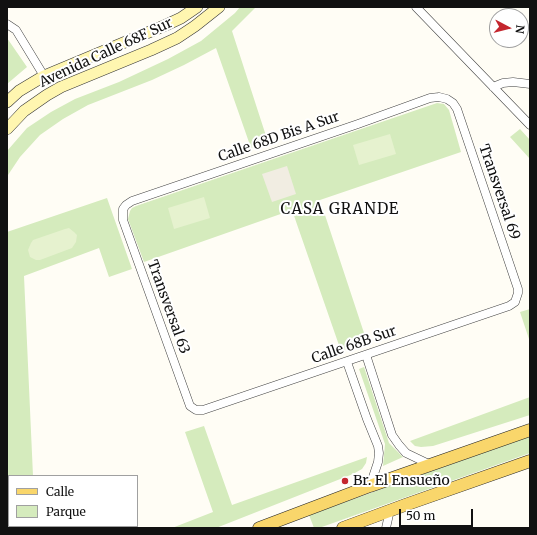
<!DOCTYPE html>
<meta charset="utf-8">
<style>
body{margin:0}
#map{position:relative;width:537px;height:535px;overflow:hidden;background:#fffdf5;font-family:Merriweather,serif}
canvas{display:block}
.frame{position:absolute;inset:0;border:8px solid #111;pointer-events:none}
.legend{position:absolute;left:8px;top:475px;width:130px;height:52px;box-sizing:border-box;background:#fff;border:1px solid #a0a0a0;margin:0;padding:5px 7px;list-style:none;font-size:12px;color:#111}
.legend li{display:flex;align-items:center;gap:8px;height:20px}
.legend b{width:20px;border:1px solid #a0a0a0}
.north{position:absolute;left:489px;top:8px;width:40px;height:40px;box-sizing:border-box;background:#fff;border:1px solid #a0a0a0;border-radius:50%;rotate:97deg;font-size:11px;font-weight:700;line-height:16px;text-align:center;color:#111}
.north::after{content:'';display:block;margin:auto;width:14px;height:18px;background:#c4262e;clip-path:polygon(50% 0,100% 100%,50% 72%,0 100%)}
.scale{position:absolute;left:399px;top:509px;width:74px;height:18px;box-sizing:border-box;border:2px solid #111;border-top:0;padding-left:5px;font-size:12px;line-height:14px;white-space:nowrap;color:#111;-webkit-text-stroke:3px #fff;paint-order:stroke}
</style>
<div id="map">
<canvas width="537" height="535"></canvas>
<div class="frame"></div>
<ul class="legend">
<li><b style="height:5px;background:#f9d66b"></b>Calle</li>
<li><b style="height:11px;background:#d5ebbd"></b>Parque</li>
</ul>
<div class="north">N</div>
<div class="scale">50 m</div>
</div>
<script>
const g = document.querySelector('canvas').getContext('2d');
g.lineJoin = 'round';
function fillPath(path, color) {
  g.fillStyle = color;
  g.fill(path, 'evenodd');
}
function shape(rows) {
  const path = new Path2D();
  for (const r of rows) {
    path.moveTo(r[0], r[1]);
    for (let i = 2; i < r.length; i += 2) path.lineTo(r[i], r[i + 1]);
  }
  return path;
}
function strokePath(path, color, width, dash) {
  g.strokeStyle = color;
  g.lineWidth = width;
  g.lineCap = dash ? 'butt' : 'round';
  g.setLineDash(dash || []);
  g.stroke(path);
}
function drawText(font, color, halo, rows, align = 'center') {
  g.font = font + ' Merriweather,serif';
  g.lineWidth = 4;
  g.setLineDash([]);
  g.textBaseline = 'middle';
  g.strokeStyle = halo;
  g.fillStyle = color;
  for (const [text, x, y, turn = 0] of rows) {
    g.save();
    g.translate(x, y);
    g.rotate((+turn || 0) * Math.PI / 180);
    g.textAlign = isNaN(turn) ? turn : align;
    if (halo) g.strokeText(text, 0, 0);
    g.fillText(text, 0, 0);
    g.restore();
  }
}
fillPath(shape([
 [240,7,256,7,232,31,268,142,251,148,216,48,184,65,152,80,88,105,63,119,40,135,20,157,8,175,7,180,7,151,27,128,51,112,75,99,119,82,168,59,201,41,235,13],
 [7,38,27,67,7,84],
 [437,103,444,104,449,110,461,152,320,200,367,342,341,351,292,210,144,262,128,219,130,211,132,208,136,206],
 [520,129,530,140,530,159,510,137],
 [107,198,132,269,109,277,99,248,24,276,33,476,9,476,9,526,35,526,35,528,7,528,7,232],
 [530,309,530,342,520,312],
 [364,367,389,443,403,457,383,466,385,444,359,369],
 [530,397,530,415,433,446,421,447,415,446,410,441],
 [204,426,232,505,367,457,366,463,362,469,353,474,216,528,172,528,213,512,185,432],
 [530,436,530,453,319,528,314,528,309,515]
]), '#d5ebbd');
fillPath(shape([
 [390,134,396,154,359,165,353,145],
 [204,197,210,218,174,229,168,208],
 [69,228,74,232,77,235,76,242,72,248,40,260,36,260,30,257,28,250,31,243,33,240,65,229]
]), '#e6f2cf');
fillPath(shape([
 [287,166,296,194,272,202,262,174]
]), '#f1ede2');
const street = shape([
 [416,7,530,125],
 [7,24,16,30,44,76],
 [493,87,503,83,513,82,530,84],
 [439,97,447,99,453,103,457,109,518,289,518,293,515,302,509,306,203,410,196,410,190,406,123,220,123,209,126,205,132,201,358,124,430,98,439,97],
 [366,355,392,435,399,445,406,453,431,465],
 [347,362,367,419,378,446,379,453,378,462,370,486],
 [386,528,390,510]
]);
const secondary = shape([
 [7,102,19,91,44,76,166,25,181,18,197,7],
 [7,129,24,111,47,95,61,87,151,50,177,38,195,26,219,7]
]);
const primary = shape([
 [259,528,370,486,530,430],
 [343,528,405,505,530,461]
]);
strokePath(street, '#444', 9);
strokePath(secondary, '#333', 12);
strokePath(primary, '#222', 13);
strokePath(street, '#fff', 8);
strokePath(secondary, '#fff6b0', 11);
strokePath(primary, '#f9d66b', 12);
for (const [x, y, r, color] of [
 [345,481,4,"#c4262e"]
]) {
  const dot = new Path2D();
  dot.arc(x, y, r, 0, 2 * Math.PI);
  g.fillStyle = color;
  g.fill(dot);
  strokePath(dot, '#fff', 1.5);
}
drawText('14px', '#111', '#fff', [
 ["Avenida Calle 68F Sur",106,53,-25],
 ["Calle 68D Bis A Sur",279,137,-19],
 ["Transversal 69",499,192,71],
 ["Transversal 63",168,307,70],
 ["Calle 68B Sur",354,345,-19]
]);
drawText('14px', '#111', '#fff', [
 ["Br. El Ensueño",353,481]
], 'left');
g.letterSpacing = '1px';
drawText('15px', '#111', '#fff', [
 ["CASA GRANDE",340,210]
]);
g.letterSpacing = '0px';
</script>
